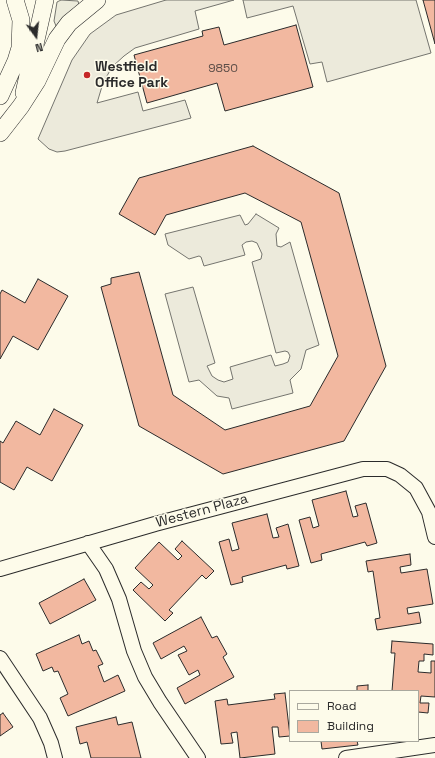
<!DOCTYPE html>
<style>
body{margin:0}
#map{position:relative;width:435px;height:758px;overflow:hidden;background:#fdfbea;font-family:"Space Grotesk",sans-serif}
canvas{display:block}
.legend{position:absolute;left:289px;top:690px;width:130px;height:52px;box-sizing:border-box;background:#fdfbea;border:1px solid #a9a89e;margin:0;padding:5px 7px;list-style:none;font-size:12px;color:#2b2b2b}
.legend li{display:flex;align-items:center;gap:8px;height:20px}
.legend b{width:20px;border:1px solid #a9a89e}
.north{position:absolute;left:16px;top:16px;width:40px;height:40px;-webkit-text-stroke:3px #fdfbea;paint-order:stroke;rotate:165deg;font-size:11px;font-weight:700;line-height:16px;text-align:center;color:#2b2b2b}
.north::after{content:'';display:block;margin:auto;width:14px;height:18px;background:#2b2b2b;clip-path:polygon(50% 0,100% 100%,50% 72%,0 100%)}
</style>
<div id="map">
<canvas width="435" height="758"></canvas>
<ul class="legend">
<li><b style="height:5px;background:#fdfbea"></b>Road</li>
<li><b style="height:11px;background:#f2b8a0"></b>Building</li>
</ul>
<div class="north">N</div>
</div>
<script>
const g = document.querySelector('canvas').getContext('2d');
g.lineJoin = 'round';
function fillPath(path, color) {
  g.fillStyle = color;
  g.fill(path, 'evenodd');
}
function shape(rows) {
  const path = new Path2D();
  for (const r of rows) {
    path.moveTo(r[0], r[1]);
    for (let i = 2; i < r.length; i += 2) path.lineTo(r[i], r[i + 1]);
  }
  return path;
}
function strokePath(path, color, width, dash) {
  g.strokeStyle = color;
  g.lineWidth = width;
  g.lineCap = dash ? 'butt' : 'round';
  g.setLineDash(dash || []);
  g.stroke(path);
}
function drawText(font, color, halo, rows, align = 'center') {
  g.font = font + ' "Space Grotesk",sans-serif';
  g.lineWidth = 3;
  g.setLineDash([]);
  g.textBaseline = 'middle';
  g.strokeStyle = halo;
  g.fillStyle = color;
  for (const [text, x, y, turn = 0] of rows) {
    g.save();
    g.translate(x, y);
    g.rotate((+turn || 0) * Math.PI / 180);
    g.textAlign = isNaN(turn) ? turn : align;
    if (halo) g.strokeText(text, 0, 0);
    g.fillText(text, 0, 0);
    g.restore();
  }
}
const green = shape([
 [61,0,78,1,79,5,56,26,54,21,57,2,61,0]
]);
fillPath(green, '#ecebdb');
strokePath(green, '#74746e', 1);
const parking = shape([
 [166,0,234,0,195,11,199,29,135,48,124,56,112,67,103,83,97,103,138,92,143,111,185,100,191,118,65,151,57,152,49,149,38,139,72,60,90,34,116,15,166,0],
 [243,0,416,0,431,53,327,82,322,62,310,64,293,6,247,18,243,0],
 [256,214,279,228,276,234,277,246,281,247,290,242,319,345,306,350,301,369,290,380,293,393,232,409,229,398,217,396,199,380,189,382,165,294,193,287,215,363,207,366,212,376,218,380,224,382,233,379,230,367,271,355,275,366,283,364,288,362,290,356,288,352,285,351,276,353,252,262,261,259,262,254,257,243,252,241,246,242,242,245,245,255,204,266,201,257,199,256,189,259,168,245,165,234,240,215,245,225,248,224,256,214]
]);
fillPath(parking, '#eceadb');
strokePath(parking, '#74746e', 1);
const building = shape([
 [423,0,435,0,435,44,423,0],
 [296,25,313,87,225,111,217,83,147,103,134,55,203,36,202,31,219,27,224,45,296,25],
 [253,146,339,193,386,366,344,441,223,474,139,426,101,287,111,284,111,278,139,272,173,395,225,430,310,406,338,356,301,222,245,193,166,215,155,235,119,214,139,178,253,146],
 [38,279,68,296,38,350,13,336,0,359,0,294,2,290,25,303,38,279],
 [54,409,83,425,52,481,27,467,14,490,0,482,0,441,3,443,16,421,40,435,54,409],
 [346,491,353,517,358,516,355,506,366,503,377,543,367,546,365,542,321,554,322,560,311,563,299,520,310,517,313,528,319,526,312,500,346,491],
 [267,514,273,538,279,537,276,528,288,524,299,566,287,569,286,565,242,577,243,582,231,585,219,542,229,539,232,551,239,549,232,523,267,514],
 [182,541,214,571,206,579,202,575,169,610,173,613,165,621,133,590,141,582,149,589,153,585,135,568,159,542,178,560,182,556,175,549,182,541],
 [410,554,411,565,400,567,401,573,427,569,433,604,407,608,408,614,419,612,421,623,377,630,375,619,380,618,373,571,368,572,366,561,410,554],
 [84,579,96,600,50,624,39,603,84,579],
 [201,617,212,638,217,636,227,654,223,657,234,677,185,704,177,688,200,675,198,670,189,675,178,655,187,651,184,646,161,659,153,643,201,617],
 [79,635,82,644,89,641,93,651,96,650,103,664,98,666,104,682,118,675,125,691,68,716,60,698,68,694,58,671,54,672,52,667,43,671,36,654,79,635],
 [392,641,433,644,433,655,424,654,424,661,419,661,418,672,431,673,431,661,435,661,435,697,421,696,420,703,429,703,428,713,418,712,418,691,392,691,395,653,391,653,392,641],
 [368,685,368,691,357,691,357,686,368,685],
 [285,693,290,736,279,737,278,727,272,727,275,754,240,758,237,732,231,733,233,743,221,744,215,701,227,699,228,705,275,699,274,694,285,693],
 [3,713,13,727,0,736,0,715,3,713],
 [116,717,118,725,132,722,141,758,91,758,87,742,80,744,76,727,116,717],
 [321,741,357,741,358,745,322,749,321,741]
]);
fillPath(building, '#f2b8a0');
strokePath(building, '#2b2b2b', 1);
const minor = shape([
 [88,543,106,569,119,599,134,651,145,677,160,702,198,758],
 [0,569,155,524,363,469,387,469,400,475,416,488,429,512,435,537],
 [0,658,40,718,51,743,55,758],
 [346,758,435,745]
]);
const tertiary = shape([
 [24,93,45,0],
 [0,96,16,61,20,48,21,20,15,0],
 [0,133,21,106,37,81,57,39,69,23,97,0]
]);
strokePath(minor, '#2b2b2b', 16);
strokePath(tertiary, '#2b2b2b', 18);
strokePath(minor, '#fdfbea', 14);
strokePath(tertiary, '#fdfbea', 17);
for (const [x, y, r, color] of [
 [87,75,4,"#c62828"]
]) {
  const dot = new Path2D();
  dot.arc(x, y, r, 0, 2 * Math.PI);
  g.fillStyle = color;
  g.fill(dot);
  strokePath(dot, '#fdfbea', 1.5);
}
drawText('12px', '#5d4e48', null, [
 ["9850",223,69]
]);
drawText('bold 14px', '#2b2b2b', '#fdfbea', [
 ["Westfield",95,67],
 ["Office Park",95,83]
], 'left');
drawText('14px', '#2b2b2b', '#fdfbea', [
 ["Western Plaza",202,511,-15]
]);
</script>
